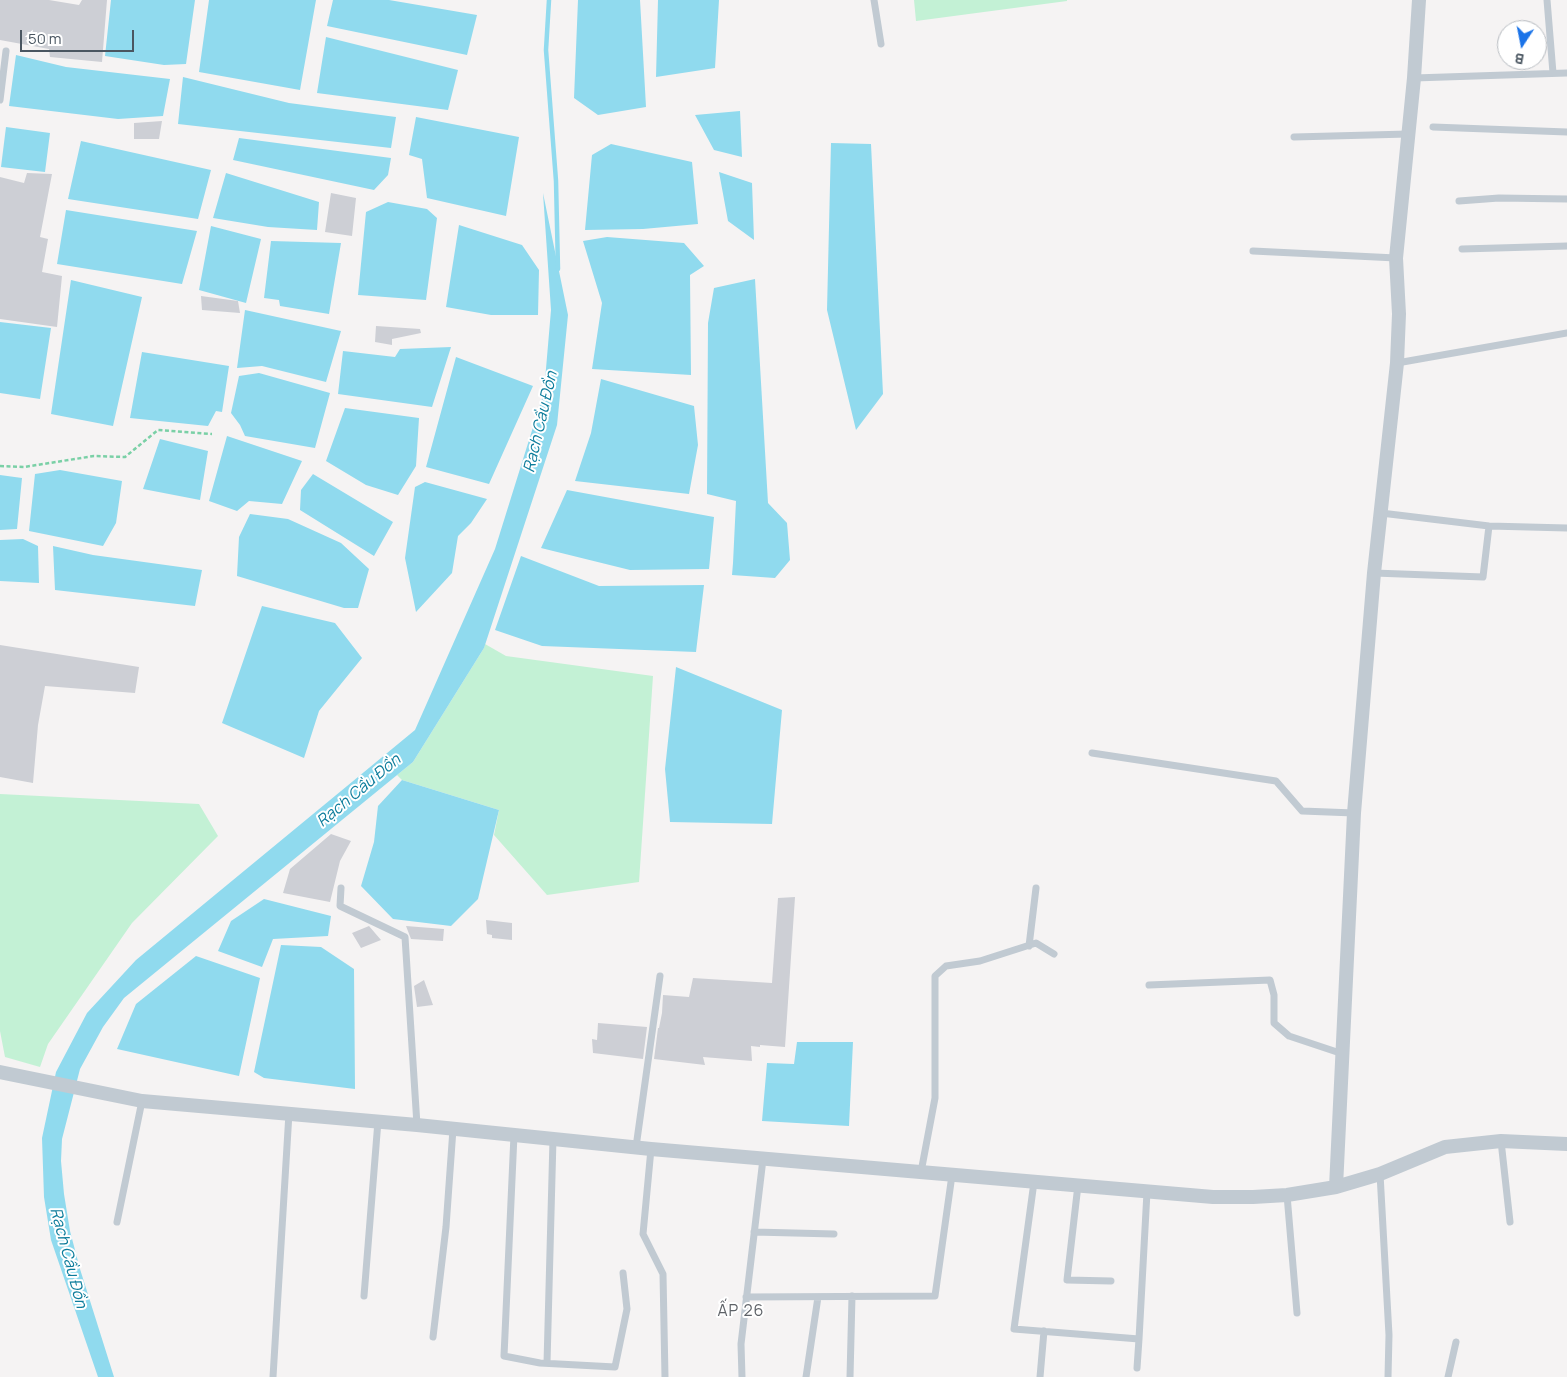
<!DOCTYPE html>
<meta charset="utf-8">
<style>
body{margin:0}
#map{position:relative;width:1567px;height:1377px;overflow:hidden;background:#f5f3f3;font-family:Manrope,sans-serif}
canvas{display:block}
.north{position:absolute;left:1497px;top:20px;width:50px;height:50px;box-sizing:border-box;background:#fff;border:1px solid #b7bbc0;border-radius:50%;rotate:191deg;font-size:14px;font-weight:700;line-height:20px;text-align:center;color:#4a5661}
.north::after{content:'';display:block;margin:auto;width:18px;height:22px;background:#1a73e8;clip-path:polygon(50% 0,100% 100%,50% 72%,0 100%)}
.scale{position:absolute;left:20px;top:30px;width:114px;height:22px;box-sizing:border-box;border:2px solid #4a5661;border-top:0;padding-left:6px;font-size:15px;line-height:18px;white-space:nowrap;color:#4a5661;-webkit-text-stroke:4px #fff;paint-order:stroke}
</style>
<div id="map">
<canvas width="1567" height="1377"></canvas>
<div class="north">B</div>
<div class="scale">50 m</div>
</div>
<script>
const g = document.querySelector('canvas').getContext('2d');
g.lineJoin = 'round';
function fillPath(path, color) {
  g.fillStyle = color;
  g.fill(path, 'evenodd');
}
function shape(rows) {
  const path = new Path2D();
  for (const r of rows) {
    path.moveTo(r[0], r[1]);
    for (let i = 2; i < r.length; i += 2) path.lineTo(r[i], r[i + 1]);
  }
  return path;
}
function strokePath(path, color, width, dash) {
  g.strokeStyle = color;
  g.lineWidth = width;
  g.lineCap = dash ? 'butt' : 'round';
  g.setLineDash(dash || []);
  g.stroke(path);
}
function drawText(font, color, halo, rows, align = 'center') {
  g.font = font + ' Manrope,sans-serif';
  g.lineWidth = 4;
  g.setLineDash([]);
  g.textBaseline = 'middle';
  g.strokeStyle = halo;
  g.fillStyle = color;
  for (const [text, x, y, turn = 0] of rows) {
    g.save();
    g.translate(x, y);
    g.rotate((+turn || 0) * Math.PI / 180);
    g.textAlign = isNaN(turn) ? turn : align;
    if (halo) g.strokeText(text, 0, 0);
    g.fillText(text, 0, 0);
    g.restore();
  }
}
fillPath(shape([
 [914,0,1067,0,1067,1,916,21],
 [485,644,506,656,653,676,639,882,547,895,494,835,499,810,402,780,397,775,413,762,484,648],
 [0,794,199,804,218,836,132,923,48,1044,40,1067,5,1057,0,1031]
]), '#c3f1d5');
fillPath(shape([
 [111,0,195,0,186,64,164,65,105,56],
 [209,0,316,0,300,90,199,72],
 [333,0,389,0,477,15,467,55,327,26],
 [578,0,640,0,646,107,598,115,574,98],
 [658,0,719,0,715,68,656,77],
 [326,37,458,70,448,110,317,93],
 [16,55,66,67,170,79,163,116,118,119,9,106],
 [183,77,289,103,396,117,391,148,178,124],
 [740,111,742,157,714,150,695,115],
 [416,117,519,137,506,216,427,198,422,159,409,155],
 [6,127,50,133,45,172,1,167],
 [239,138,391,158,388,175,374,190,233,160],
 [81,141,211,170,198,219,68,199],
 [831,143,871,144,883,394,856,430,827,310],
 [611,144,692,162,698,224,643,229,585,230,592,155],
 [719,172,752,183,754,240,728,221],
 [226,173,319,202,317,230,268,227,213,218],
 [543,193,568,315,557,425,484,648,413,762,124,998,103,1027,80,1069,62,1139,61,1161,64,1194,70,1231,80,1269,114,1377,98,1377,51,1240,44,1197,42,1138,56,1072,87,1013,136,960,415,730,495,549,544,392,551,310],
 [388,202,427,209,437,218,426,300,358,295,366,212],
 [66,210,197,231,182,284,57,264],
 [459,225,522,245,539,270,538,315,491,315,446,307],
 [211,226,261,239,246,303,199,290],
 [607,237,684,243,704,266,690,275,691,375,592,369,602,303,583,241],
 [271,241,341,243,329,314,280,306,279,300,264,298],
 [755,279,768,503,787,523,790,560,775,578,732,575,733,563,736,501,707,494,708,323,714,288],
 [71,280,142,297,113,426,51,414],
 [245,310,341,331,326,382,262,366,237,368],
 [0,322,51,328,40,399,0,393],
 [451,347,432,407,338,394,343,351,395,357,400,349],
 [142,352,229,366,222,412,216,411,208,426,130,418],
 [456,357,533,386,489,484,426,467],
 [259,373,330,393,315,448,245,436,240,425,231,413,239,376],
 [601,379,694,406,698,445,689,494,575,481,591,433],
 [345,408,419,418,416,466,398,495,366,485,326,461],
 [227,436,302,461,282,504,249,501,237,511,209,501],
 [160,439,208,451,200,500,143,489],
 [60,470,122,481,116,523,103,546,29,531,35,474],
 [313,474,393,522,374,556,300,510,301,490],
 [0,475,22,478,17,529,0,530],
 [425,482,487,499,471,523,458,536,452,573,416,612,405,558,415,487],
 [567,490,714,517,709,569,630,570,541,548],
 [250,514,288,519,341,543,369,569,358,608,344,608,237,576,239,537],
 [23,539,38,546,39,583,0,581,0,540],
 [53,546,93,555,202,570,195,606,55,590],
 [521,556,599,586,704,585,696,652,542,646,495,630],
 [262,606,335,623,362,658,319,711,304,758,222,723],
 [676,667,782,710,772,824,670,822,665,769],
 [402,780,499,810,478,899,451,926,393,919,361,886,374,842,378,806],
 [264,899,331,916,328,936,273,939,262,967,218,951,231,921],
 [281,945,321,947,354,969,355,1089,264,1078,254,1072],
 [196,956,260,978,239,1076,117,1049,136,1004],
 [797,1042,853,1042,849,1126,762,1121,767,1063,794,1064]
]), '#90daee');
strokePath(shape([
 [549,0,546,50,556,181,558,269]
]), '#90daee', 4.5);
fillPath(shape([
 [0,0,49,0,79,5,82,0,107,0,102,62,50,57,49,49,0,40],
 [162,121,159,139,134,139,134,123],
 [27,173,52,174,40,237,48,239,42,272,62,276,57,327,0,319,0,177,24,183],
 [331,193,356,198,352,236,325,232],
 [201,296,238,301,240,313,202,310],
 [376,326,420,329,421,333,392,339,392,345,375,342],
 [0,645,139,667,135,693,45,686,38,725,33,783,0,777],
 [331,834,351,841,340,861,330,902,283,893,290,869],
 [795,897,785,1047,760,1045,760,1047,751,1046,752,1061,703,1057,705,1065,654,1059,658,1028,659,1028,662,1013,663,995,689,997,693,978,772,983,778,898],
 [486,920,512,923,512,940,492,938,492,935,487,934],
 [369,926,381,940,361,948,352,933],
 [406,926,444,929,443,941,411,939],
 [424,980,433,1005,417,1007,414,986],
 [598,1023,647,1027,643,1059,593,1053,592,1039,597,1040]
]), '#cdcfd5');
strokePath(shape([
 [0,466,24,467,94,456,125,457,158,430,212,434]
]), '#7ad0a6', 2.5, [4, 2.5]);
strokePath(shape([
 [874,0,881,44],
 [1547,0,1553,73],
 [1414,78,1567,73],
 [0,100,6,51],
 [1433,127,1567,132],
 [1294,137,1408,134],
 [1459,201,1499,198,1567,199],
 [1462,249,1567,246],
 [1253,251,1396,258],
 [1397,363,1567,333],
 [1381,513,1489,526,1567,528],
 [1374,573,1483,577,1489,526],
 [1092,753,1276,781,1302,811,1354,813],
 [341,888,340,906,405,937,417,1125],
 [1029,946,1036,888],
 [1149,985,1270,980,1274,995,1274,1023,1289,1036,1343,1054],
 [514,1135,504,1356,540,1363,615,1367,627,1309,623,1273],
 [1501,1141,1510,1222],
 [636,1147,660,976],
 [651,1149,643,1234,663,1274,665,1377],
 [921,1172,935,1098,935,976,946,966,980,961,1036,943,1054,954],
 [1380,1174,1389,1335,1388,1377],
 [1034,1182,1014,1329,1139,1339,1137,1368],
 [1078,1185,1067,1280,1111,1281],
 [1287,1195,1297,1313],
 [117,1222,142,1101],
 [754,1232,834,1234],
 [364,1296,378,1121],
 [746,1297,935,1296,952,1175],
 [433,1337,446,1227,453,1129],
 [1139,1339,1147,1192],
 [547,1363,553,1139],
 [273,1377,289,1113],
 [742,1377,741,1344,763,1159],
 [806,1377,818,1297],
 [850,1377,852,1296],
 [1040,1377,1044,1331],
 [1448,1377,1456,1342]
]), '#c1cad2', 7);
strokePath(shape([
 [0,1072,142,1101,417,1125,651,1149,1213,1197,1253,1197,1287,1195,1336,1187,1380,1174,1445,1147,1501,1141,1567,1144],
 [1336,1187,1354,813,1374,573,1397,363,1399,314,1396,258,1414,78,1419,0]
]), '#c1cad2', 14);
drawText('italic 16px', '#0c7c9b', '#fff', [
 ["Rạch Cầu Đồn",541,422,-77],
 ["Rạch Cầu Đồn",359,791,-40],
 ["Rạch Cầu Đồn",68,1258,75]
]);
g.letterSpacing = '1px';
drawText('16px', '#5f6368', '#fff', [
 ["ẤP 26",741,1312]
]);
g.letterSpacing = '0px';
</script>
